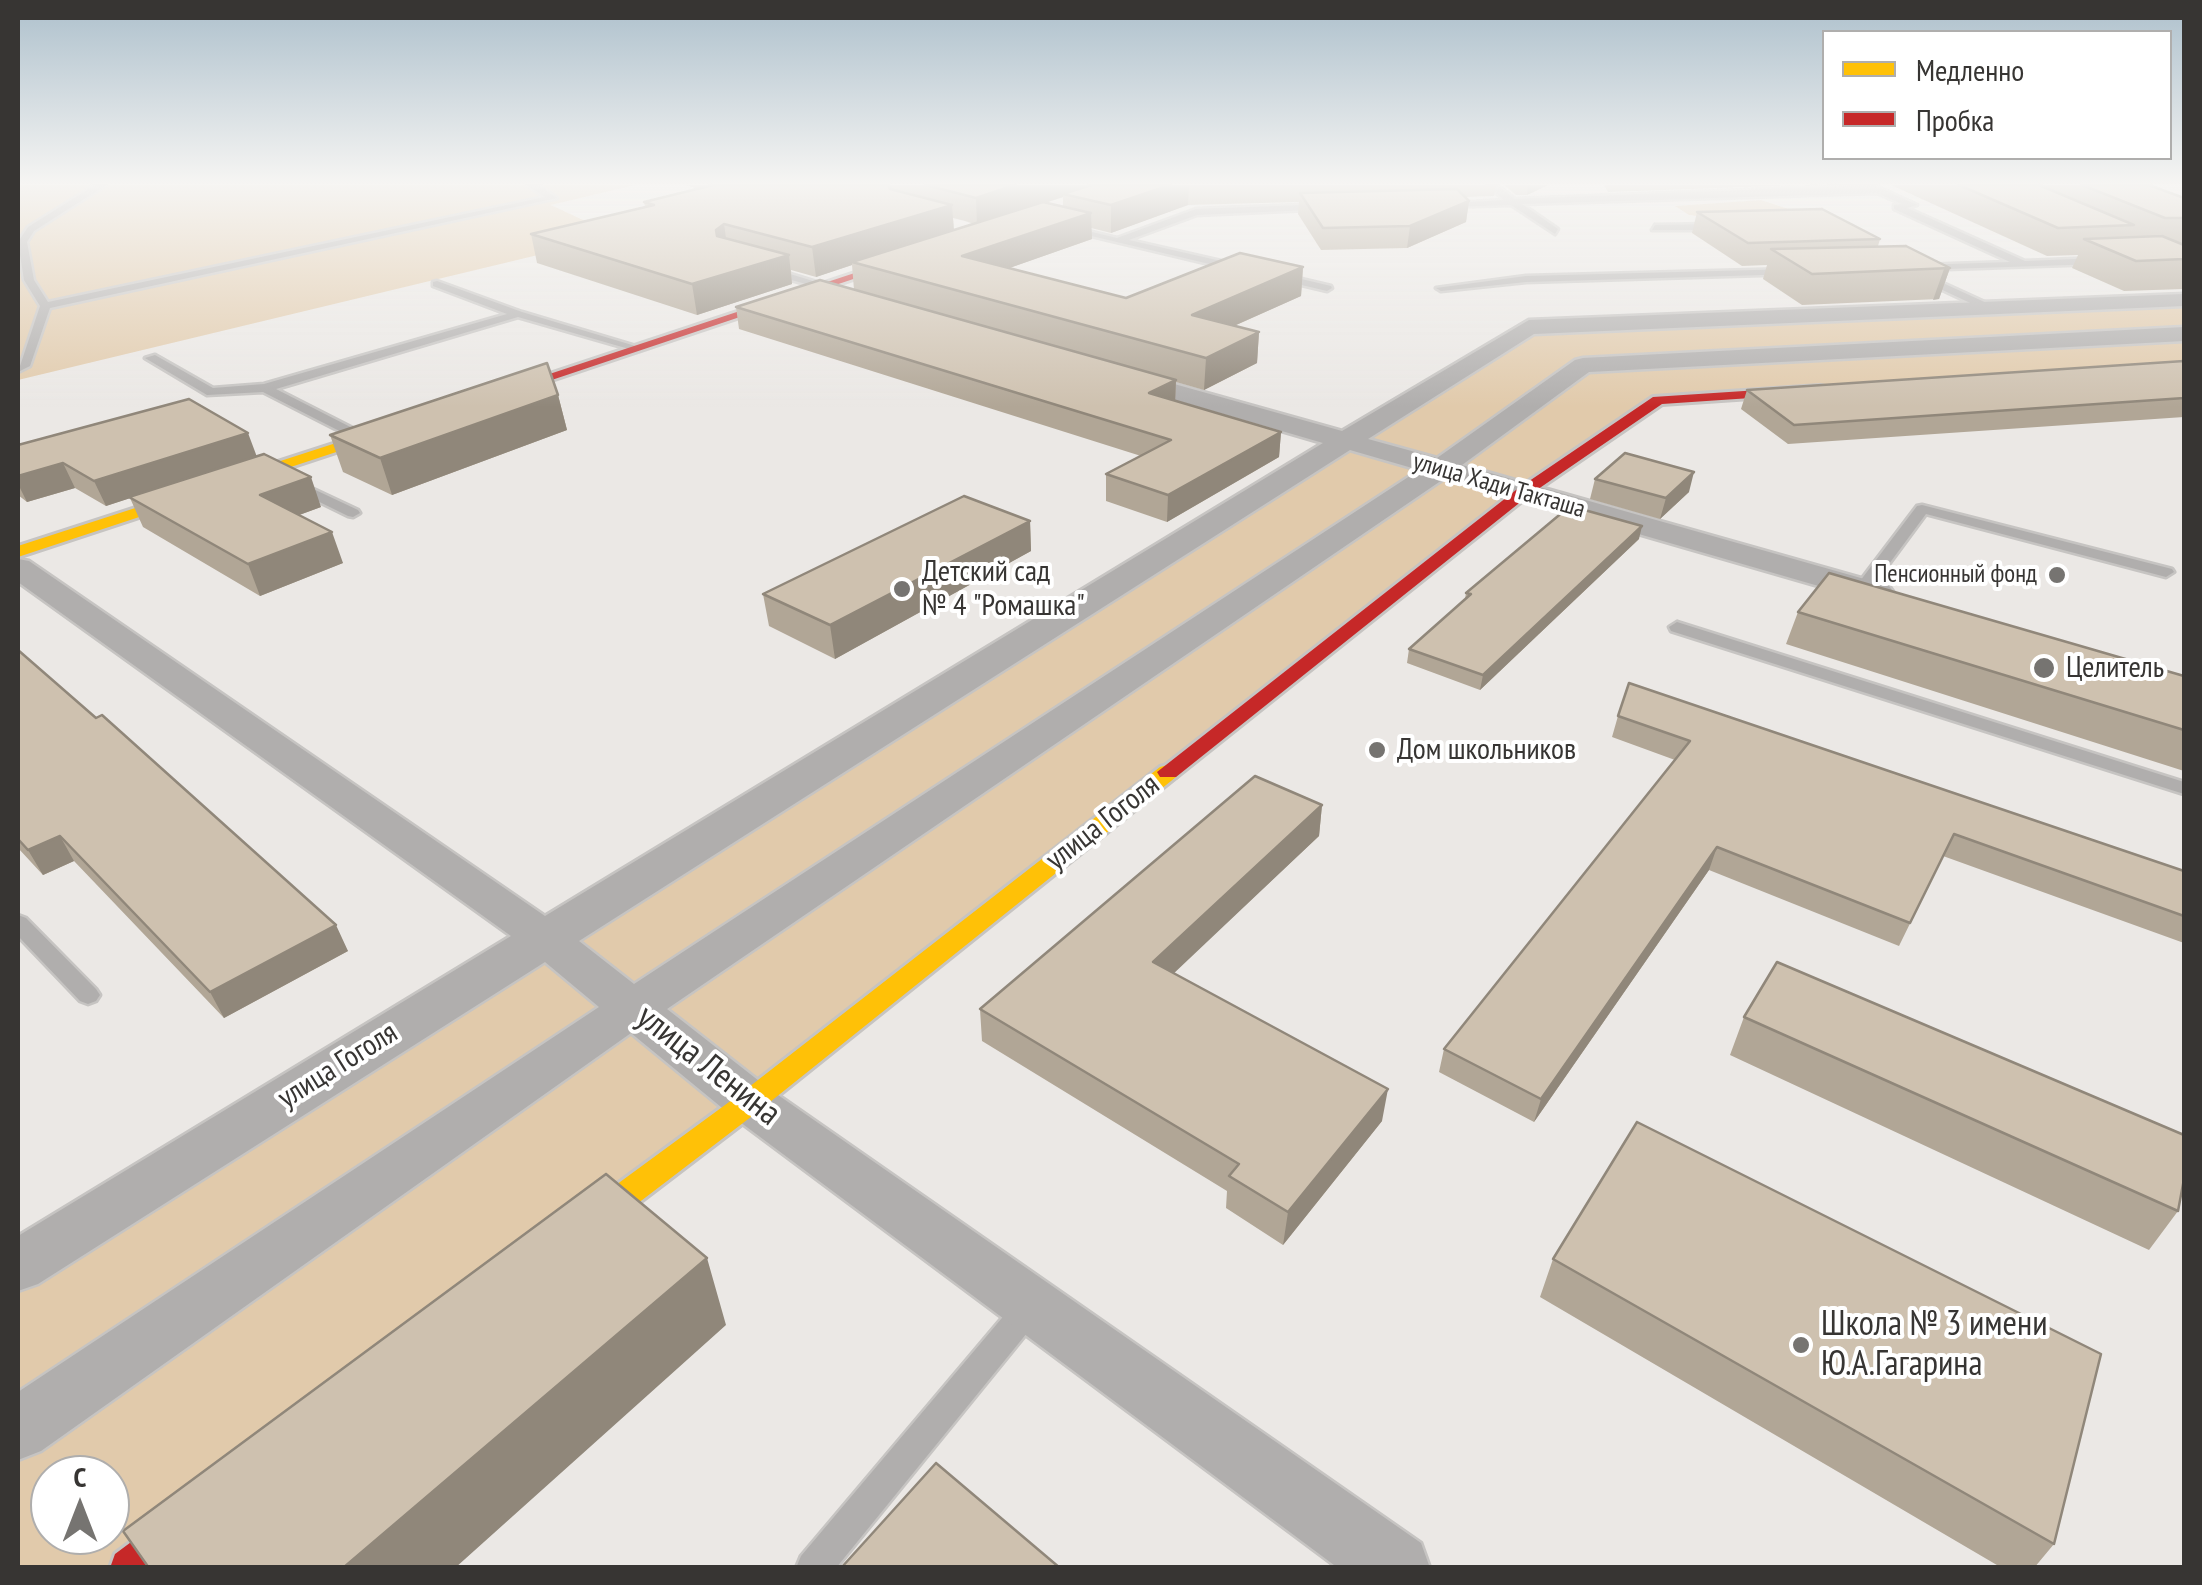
<!DOCTYPE html>
<meta charset="utf-8">
<style>
body{margin:0}
#map{position:relative;width:2202px;height:1585px;overflow:hidden;background:#ebe8e5;font-family:"PT Sans Narrow",sans-serif}
canvas{display:block}
.frame{position:absolute;inset:0;border:20px solid #373533;pointer-events:none}
.legend{position:absolute;left:1822px;top:30px;width:350px;height:130px;box-sizing:border-box;background:#fff;border:2px solid #afaead;margin:0;padding:12px 18px;list-style:none;font-size:30px;color:#373533}
.legend li{display:flex;align-items:center;gap:20px;height:50px}
.legend b{width:50px;border:2px solid #afaead}
.north{position:absolute;left:30px;top:1455px;width:100px;height:100px;box-sizing:border-box;background:#fff;border:2px solid #afaead;border-radius:50%;rotate:0deg;font-size:28px;font-weight:700;line-height:40px;text-align:center;color:#373533}
.north::after{content:'';display:block;margin:auto;width:35px;height:45px;background:#767471;clip-path:polygon(50% 0,100% 100%,50% 72%,0 100%)}
</style>
<div id="map">
<canvas width="2202" height="1585"></canvas>
<div class="frame"></div>
<ul class="legend">
<li><b style="height:12px;background:#ffc107"></b>Медленно</li>
<li><b style="height:12px;background:#c62828"></b>Пробка</li>
</ul>
<div class="north">С</div>
</div>
<script>
const g = document.querySelector('canvas').getContext('2d');
g.lineJoin = 'round';
function fillPath(path, color) {
  g.fillStyle = color;
  g.fill(path, 'evenodd');
}
function shape(rows) {
  const path = new Path2D();
  for (const r of rows) {
    path.moveTo(r[0], r[1]);
    for (let i = 2; i < r.length; i += 2) path.lineTo(r[i], r[i + 1]);
  }
  return path;
}
function strokePath(path, color, width, dash) {
  g.strokeStyle = color;
  g.lineWidth = width;
  g.lineCap = dash ? 'butt' : 'round';
  g.setLineDash(dash || []);
  g.stroke(path);
}
function drawText(font, color, halo, rows, align = 'center') {
  g.font = font + ' "PT Sans Narrow",sans-serif';
  g.lineWidth = 8;
  g.setLineDash([]);
  g.textBaseline = 'middle';
  g.strokeStyle = halo;
  g.fillStyle = color;
  for (const [text, x, y, turn = 0] of rows) {
    g.save();
    g.translate(x, y);
    g.rotate((+turn || 0) * Math.PI / 180);
    g.textAlign = isNaN(turn) ? turn : align;
    if (halo) g.strokeText(text, 0, 0);
    g.fillText(text, 0, 0);
    g.restore();
  }
}
fillPath(shape([
 [18,185,635,185,551,205,617,236,18,380],
 [1761,200,1795,211,1707,217,1689,215,1675,206],
 [2184,300,2184,367,1657,400,129,1567,18,1568,18,1266,1529,327],
 [50,1475,110,1475,110,1535,50,1535]
]), '#e1caab');
const lane = shape([
 [95,185,106,185,34,231,27,242,34,280,48,302,545,197,527,185,538,185,557,198,50,308,30,366,18,372,40,306,24,280,18,242,28,227,95,185],
 [1487,185,1497,185,1515,199,1874,185,1917,205,1907,208,2025,261,2098,258,2103,261,2098,264,1917,270,1921,265,2010,262,1894,209,1894,205,1902,204,1877,193,1522,204,1558,229,1555,234,1511,205,1441,207,1437,204,1504,200,1487,185],
 [1327,204,1330,209,1197,215,1129,240,1247,267,1243,272,1062,229,1067,226,1117,238,1196,209,1327,204],
 [1655,225,1719,224,1724,227,1719,230,1652,230,1655,225],
 [763,268,771,268,829,286,820,288,763,272,763,268],
 [1792,269,1796,274,1526,282,1441,291,1436,288,1526,276,1792,269],
 [1276,273,1331,286,1332,288,1327,291,1272,278,1276,273],
 [1921,273,1991,305,1992,307,1983,309,1917,278,1921,273],
 [437,281,522,312,642,348,636,351,518,317,276,389,368,436,370,439,363,443,263,392,207,395,145,358,155,355,213,388,264,384,507,314,433,286,433,282,437,281],
 [292,479,358,510,360,513,353,517,348,516,287,486,285,483,292,479],
 [1922,505,2172,569,2174,572,2166,577,1926,514,1869,591,1857,591,1857,585,1917,506,1922,505],
 [1677,622,2184,782,2184,794,1671,631,1669,627,1677,622],
 [18,915,26,918,96,989,100,995,96,1001,88,1004,80,1001,18,936,18,915],
 [1029,1295,1040,1299,1044,1308,1040,1317,836,1568,796,1568,801,1556,1018,1299,1029,1295]
]);
const street = shape([
 [2184,294,2184,306,1534,334,1368,439,1437,458,1575,360,1583,358,2184,327,2184,341,1589,372,1462,465,1889,586,1894,593,1889,600,1867,600,1445,478,667,1009,768,1088,1421,1543,1430,1568,1338,1568,732,1116,631,1033,41,1451,18,1460,18,1392,599,1007,545,962,38,1284,18,1291,18,1236,511,936,18,582,18,559,29,561,545,916,1323,443,1117,383,1114,378,1117,373,1135,373,1342,431,1529,320,2184,294],
 [1350,450,1419,470,634,984,579,941,1350,450]
]);
const slow = shape([
 [404,421,409,422,409,428,18,557,18,546,404,421],
 [1168,765,1179,772,1176,777,760,1110,578,1249,567,1253,556,1249,551,1239,556,1229,740,1094,1160,767,1168,765]
]);
const jam = shape([
 [918,252,928,254,486,402,474,399,918,252],
 [1820,386,1825,387,1825,393,1662,404,1528,496,1176,777,1160,777,1157,772,1516,490,1653,397,1820,386],
 [202,1493,215,1499,221,1512,215,1525,161,1568,110,1568,115,1554,189,1499,202,1493]
]);
strokePath(lane, '#c6c4c2', 5);
strokePath(street, '#c6c4c2', 5);
strokePath(slow, '#c6c4c2', 6);
strokePath(jam, '#c6c4c2', 6);
fillPath(lane, '#b0aead');
fillPath(street, '#b0aead');
fillPath(slow, '#ffc107');
fillPath(jam, '#c62828');
fillPath(shape([
 [686,185,1496,185,1494,196,1465,197,1469,201,1466,222,1407,248,1321,250,1298,214,1299,202,1188,205,1111,233,1091,228,1092,239,1009,268,1126,298,1303,267,1301,296,1234,326,1259,332,1257,363,1204,390,1176,382,1175,401,1281,432,1279,457,1167,522,1106,501,1106,474,1141,456,739,329,736,307,854,290,852,265,816,277,791,270,792,284,697,315,537,263,531,234,645,207,644,202,699,189],
 [1063,197,1063,207,1045,203],
 [953,218,965,221,974,224,954,230],
 [1504,185,1548,185,1527,195,1516,195],
 [1604,185,1803,185,1608,192],
 [1891,185,2149,185,2184,198,2184,289,2124,291,2072,268,2078,255,2047,256],
 [1697,212,1880,239,1878,246,1950,268,1939,299,1802,305,1763,279,1767,265,1742,266,1692,233],
 [2184,361,2184,417,1788,444,1741,409,1747,390],
 [558,395,567,430,392,495,343,472,330,435],
 [18,440,19,444,257,457,321,507,299,515,343,563,260,596,143,527,130,498,106,506,75,488,27,502,18,495],
 [1595,479,1689,492,1660,519,1590,499],
 [1030,521,1031,551,835,659,769,626,763,594],
 [1639,539,1480,690,1407,663,1409,649,1465,599,1466,593],
 [1798,612,2184,676,2184,771,1786,644],
 [18,650,348,951,224,1018,74,861,43,875,18,848],
 [1618,716,2184,871,2184,943,1943,856,1899,946,1709,870,1534,1122,1439,1072,1444,1049,1675,760,1612,737],
 [1322,805,1319,836,1173,973,1382,1121,1283,1245,1226,1208,1227,1191,982,1041,980,1009],
 [1744,1017,2178,1211,2149,1250,1730,1055],
 [1553,1259,2054,1544,2034,1568,2002,1568,1540,1297]
]), '#b1a696');
fillPath(shape([
 [1015,185,1098,185,1063,194,1063,197,977,225,976,198],
 [1170,185,1189,185,1188,205,1111,233,1111,205],
 [1528,185,1548,185,1527,195],
 [1469,201,1466,222,1407,248,1410,226],
 [952,205,954,232,852,262,852,265,816,277,812,247],
 [1091,213,1092,239,964,284,962,256],
 [724,224,728,252,720,259,716,230],
 [789,255,792,284,697,315,692,284],
 [1303,267,1301,296,1191,345,1192,315],
 [1950,268,1939,299,1933,300,1944,269],
 [1259,332,1257,363,1204,390,1206,358],
 [1176,380,1175,404,1149,393],
 [558,395,567,430,392,495,380,458],
 [1281,432,1279,457,1167,522,1168,495],
 [248,433,257,457,106,506,94,481],
 [63,463,75,488,27,502,18,484,18,476],
 [1694,472,1689,492,1660,519,1666,498],
 [311,477,321,507,272,525,260,495],
 [1030,521,1031,551,835,659,830,625],
 [1642,526,1639,539,1480,690,1483,675],
 [332,532,343,563,260,596,248,564],
 [1322,805,1319,836,1152,994,1153,962],
 [60,836,74,861,43,875,28,850],
 [1717,847,1709,870,1534,1122,1541,1099],
 [336,925,348,951,224,1018,210,992],
 [1388,1089,1382,1121,1283,1245,1288,1212],
 [707,1258,726,1325,455,1568,343,1568]
]), '#90877a');
const building = shape([
 [713,185,888,185,890,189,952,205,812,247,724,224,716,230,717,236,789,255,692,284,531,234,654,205,644,202,713,185],
 [926,185,1015,185,976,198,926,185],
 [1091,185,1170,185,1111,205,1063,194,1091,185],
 [1959,185,2039,185,2134,225,2058,228,1959,185],
 [2082,185,2149,185,2184,198,2184,218,2165,218,2082,185],
 [1457,189,1469,201,1410,226,1323,228,1300,193,1457,189],
 [1043,202,1091,213,962,256,1126,298,1240,253,1303,267,1192,315,1259,332,1206,358,852,262,1043,202],
 [1822,209,1880,239,1748,243,1697,212,1822,209],
 [2162,236,2184,245,2184,259,2136,261,2084,239,2162,236],
 [1906,246,1950,268,1812,274,1771,249,1906,246],
 [820,280,1176,380,1149,393,1281,432,1168,495,1106,474,1171,440,736,307,820,280],
 [2184,361,2184,398,1794,425,1747,390,2184,361],
 [547,363,558,395,380,458,330,435,547,363],
 [189,399,248,433,94,481,63,463,18,476,18,445,189,399],
 [1625,453,1694,472,1666,498,1595,479,1625,453],
 [264,454,311,477,260,495,332,532,248,564,129,497,264,454],
 [964,496,1030,521,830,625,763,594,964,496],
 [1570,506,1642,526,1483,675,1409,649,1471,594,1466,593,1570,506],
 [1829,573,2184,676,2184,730,1798,612,1829,573],
 [18,650,96,718,102,715,336,925,210,992,60,836,28,850,18,839,18,650],
 [1629,683,2184,871,2184,916,1954,834,1910,923,1717,847,1541,1099,1444,1049,1690,741,1618,716,1629,683],
 [1255,776,1322,805,1153,962,1388,1089,1288,1212,1229,1176,1239,1164,980,1009,1255,776],
 [1777,962,2184,1135,2184,1179,2178,1211,1744,1017,1777,962],
 [1637,1122,2101,1354,2054,1544,1553,1259,1637,1122],
 [606,1174,707,1258,343,1568,149,1568,123,1531,606,1174],
 [936,1463,1060,1568,841,1568,936,1463]
]);
fillPath(building, '#cec1af');
strokePath(building, '#90877a', 2.5);
const sky = g.createLinearGradient(0, 0, 0, 407);
sky.addColorStop(0, '#adc0cc');
sky.addColorStop(0.45, '#f6f5f3');
sky.addColorStop(1, '#f6f5f300');
g.fillStyle = sky;
g.fillRect(0, 0, 2202, 407);
for (const [x, y, r, color] of [
 [2057,575,10,"#767471"],
 [902,589,10,"#767471"],
 [2044,668,12,"#767471"],
 [1377,750,10,"#767471"],
 [1801,1345,10,"#767471"]
]) {
  const dot = new Path2D();
  dot.arc(x, y, r, 0, 2 * Math.PI);
  g.fillStyle = color;
  g.fill(dot);
  strokePath(dot, '#fff', 4);
}
drawText('25px', '#373533', '#fff', [
 ["улица Хади Такташа",1499,486,16]
]);
drawText('25px', '#373533', '#fff', [
 ["Пенсионный фонд",2037,575]
], 'right');
drawText('30px', '#373533', '#fff', [
 ["Детский сад",922,572],
 ["№ 4 \"Ромашка\"",922,606],
 ["Целитель",2066,668],
 ["Дом школьников",1397,750]
], 'left');
drawText('30px', '#373533', '#fff', [
 ["улица Гоголя",1103,823,-38],
 ["улица Гоголя",338,1066,-32]
]);
drawText('35px', '#373533', '#fff', [
 ["улица Ленина",708,1066,38]
]);
drawText('35px', '#373533', '#fff', [
 ["Школа № 3 имени",1821,1325],
 ["Ю.А.Гагарина",1821,1365]
], 'left');
</script>
